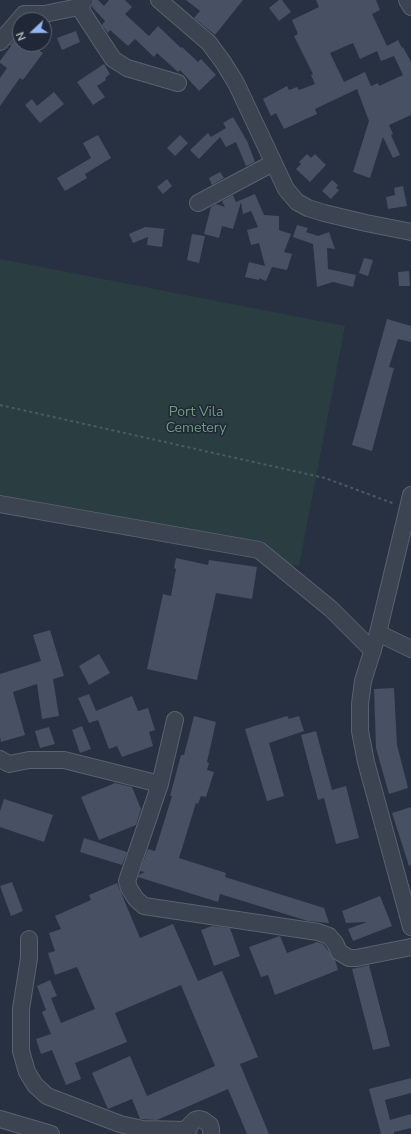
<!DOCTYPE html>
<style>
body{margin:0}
#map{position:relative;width:411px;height:1134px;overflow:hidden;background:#283141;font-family:"Nunito Sans",sans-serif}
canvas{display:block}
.north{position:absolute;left:12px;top:12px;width:40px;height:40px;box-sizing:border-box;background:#202837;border:1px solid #5d6472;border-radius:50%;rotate:248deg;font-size:11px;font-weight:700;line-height:16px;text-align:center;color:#b9bfcb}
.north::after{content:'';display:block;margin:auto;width:14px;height:18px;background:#94b4f5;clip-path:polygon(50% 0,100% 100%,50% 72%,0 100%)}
</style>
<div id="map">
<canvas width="411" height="1134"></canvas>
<div class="north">N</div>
</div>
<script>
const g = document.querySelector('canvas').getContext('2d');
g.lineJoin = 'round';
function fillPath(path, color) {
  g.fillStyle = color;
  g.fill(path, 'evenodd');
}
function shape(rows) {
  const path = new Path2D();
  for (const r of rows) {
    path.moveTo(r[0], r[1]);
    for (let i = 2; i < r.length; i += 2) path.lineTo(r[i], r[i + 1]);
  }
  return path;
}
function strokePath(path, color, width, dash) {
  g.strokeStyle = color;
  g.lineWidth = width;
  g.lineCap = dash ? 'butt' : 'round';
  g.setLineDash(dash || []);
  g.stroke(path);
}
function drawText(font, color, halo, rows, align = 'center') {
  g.font = font + ' "Nunito Sans",sans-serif';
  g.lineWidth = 3;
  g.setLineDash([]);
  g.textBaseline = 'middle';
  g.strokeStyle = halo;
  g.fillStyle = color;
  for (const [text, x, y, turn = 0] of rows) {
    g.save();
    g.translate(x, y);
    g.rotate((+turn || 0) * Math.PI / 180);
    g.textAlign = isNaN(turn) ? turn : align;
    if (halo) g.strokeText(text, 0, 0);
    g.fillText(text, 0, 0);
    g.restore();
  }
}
fillPath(shape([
 [0,259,345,326,299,566,0,507]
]), '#2a3e42');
fillPath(shape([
 [94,0,98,0,104,6,109,0,125,0,132,7,125,14,149,36,158,26,181,48,182,47,198,62,201,59,216,75,199,91,180,70,178,72,157,53,154,57,135,39,128,46,110,30,108,33,102,25,105,21,92,7],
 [186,0,243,0,215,35,194,18,200,11],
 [279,0,282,0,291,12,279,21,269,8],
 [316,0,376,0,380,10,372,14,387,46,398,40,402,48,403,47,411,62,411,115,389,125,393,134,391,135,400,155,393,158,383,137,370,178,353,172,369,121,357,89,315,109,317,114,284,129,276,113,271,116,263,99,287,86,289,90,297,87,299,90,315,84,311,75,313,74,294,36,298,34,292,20,319,7],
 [353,43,360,59,377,51,381,61,394,56,403,75,379,86,378,83,371,86,365,72,344,82,330,53],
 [76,31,80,42,62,50,57,38],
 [18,36,20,37,20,44,31,44,43,53,23,80,20,78,0,106,0,78,7,68,0,63,0,61,11,46,10,45],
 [104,64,110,74,105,78,106,80,97,86,105,97,93,105,77,82],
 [54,92,64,104,40,123,25,105,32,99,37,106],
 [233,117,247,141,255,162,246,166,236,142,226,147,220,137,199,159,190,150,208,133,211,137,226,128,223,123],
 [98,135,111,158,85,174,87,178,65,191,57,178,91,158,83,143],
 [180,135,188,143,175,156,167,148],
 [307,154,311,158,315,154,326,165,310,182,296,169,301,164,299,162],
 [220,172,224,178,212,185,209,178],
 [167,179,172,186,163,194,157,187],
 [332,180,338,185,336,188,339,190,331,199,322,191],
 [403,186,407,206,388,209,386,197,395,195,394,188],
 [255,194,264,215,279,216,279,230,291,234,284,252,292,254,287,270,272,267,266,281,259,278,259,280,245,277,249,262,265,266,259,243,251,245,247,230,258,227,251,211,243,214,241,202,233,229,222,226,219,238,204,234,211,207,216,204,225,207,222,201,233,195,236,202],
 [297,225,308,228,306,232,318,236,329,232,335,249,327,248,328,269,356,275,353,287,333,282,317,287,313,244,293,237],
 [145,227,166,229,164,230,162,247,147,245,148,237,133,243,129,234],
 [192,234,205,236,199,263,187,260],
 [364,258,373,260,368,276,359,273],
 [409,271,410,286,399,286,398,272],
 [387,319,411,326,411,342,398,339,389,367,394,368,372,451,352,445],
 [176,558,208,565,209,560,257,567,252,599,216,593,197,680,147,669,163,594,171,596,176,569,174,568],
 [50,630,64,676,53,679,59,716,42,719,37,684,13,692,25,735,1,742,0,737,0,674,41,661,33,635],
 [99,654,110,673,89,685,79,666],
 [394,688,397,745,408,788,389,794,376,748,374,689],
 [89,694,96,711,132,696,138,711,148,708,155,730,149,732,153,746,122,757,117,746,109,749,98,720,89,723,78,698],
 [194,716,216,722,207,762,209,763,207,770,214,772,206,797,201,796,198,804,196,803,179,858,226,873,225,877,324,908,329,923,308,921,220,894,218,902,138,877,139,875,145,872,140,871,148,849,155,851,172,796,170,796,181,755,184,755],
 [287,716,289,719,299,716,304,731,269,743,284,796,267,801,245,729],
 [82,726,91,749,80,753,72,730],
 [49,727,55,744,40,748,35,731],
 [316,731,332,790,346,786,359,838,336,844,324,798,318,800,301,735],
 [115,783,132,787,141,809,136,825,99,840,81,797],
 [4,799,53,815,44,842,0,827,0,811],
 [411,807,411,865,409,866,392,813],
 [84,838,127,852,122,865,80,852],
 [12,882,23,911,11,916,0,886],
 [117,883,140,938,173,924,198,981,222,971,258,1057,240,1064,269,1134,247,1134,228,1089,157,1120,140,1119,132,1099,108,1109,92,1073,130,1056,147,1096,215,1066,181,985,115,1013,127,1042,75,1063,81,1079,66,1085,52,1050,41,1054,36,1039,51,1034,42,1012,46,1010,37,986,50,980,57,996,51,998,61,1023,95,1009,77,967,55,975,48,953,55,951,49,933,61,929,55,916,91,900,89,895],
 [380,896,392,926,353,941,348,929,367,922,346,923,342,911],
 [212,926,230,928,240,956,214,966,201,930],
 [280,936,287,953,317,942,323,944,335,960,338,970,275,995,268,975,261,977,249,947],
 [369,965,390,1046,373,1050,352,969],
 [411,1078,411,1093,385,1100,390,1120,411,1114,411,1128,394,1132,394,1134,381,1134,369,1089]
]), '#475163');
const minor = shape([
 [159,0,209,43,223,62,236,83,286,189,297,202,308,208,324,213,366,223,411,232],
 [407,0,411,7],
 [79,7,113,59,127,68,178,83],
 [0,42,24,14,44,14,79,7,85,0],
 [198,203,273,163],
 [411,495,378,633,363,681,360,704,360,731,366,762,411,927],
 [0,504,259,550,331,609,373,651],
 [378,633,411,649],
 [175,720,160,784,127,881,129,888,136,899,144,906,318,932,329,936,335,943,339,952,349,958,356,958,411,947],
 [0,759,9,764,29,760,64,760,160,784],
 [29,939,29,958,21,1009,21,1051,27,1072,35,1085,47,1096,120,1124,143,1129,188,1130],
 [0,1119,51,1134],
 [188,1134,189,1126,195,1120,199,1119,203,1120,210,1125,211,1129,211,1134]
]);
strokePath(minor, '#5a616f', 18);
strokePath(shape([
 [0,405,325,478,395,504]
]), '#485b5f', 2, [3, 3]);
strokePath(minor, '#3c4351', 16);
drawText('14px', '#719b7d', '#202837', [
 ["Port Vila",196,413],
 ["Cemetery",196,429]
]);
</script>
